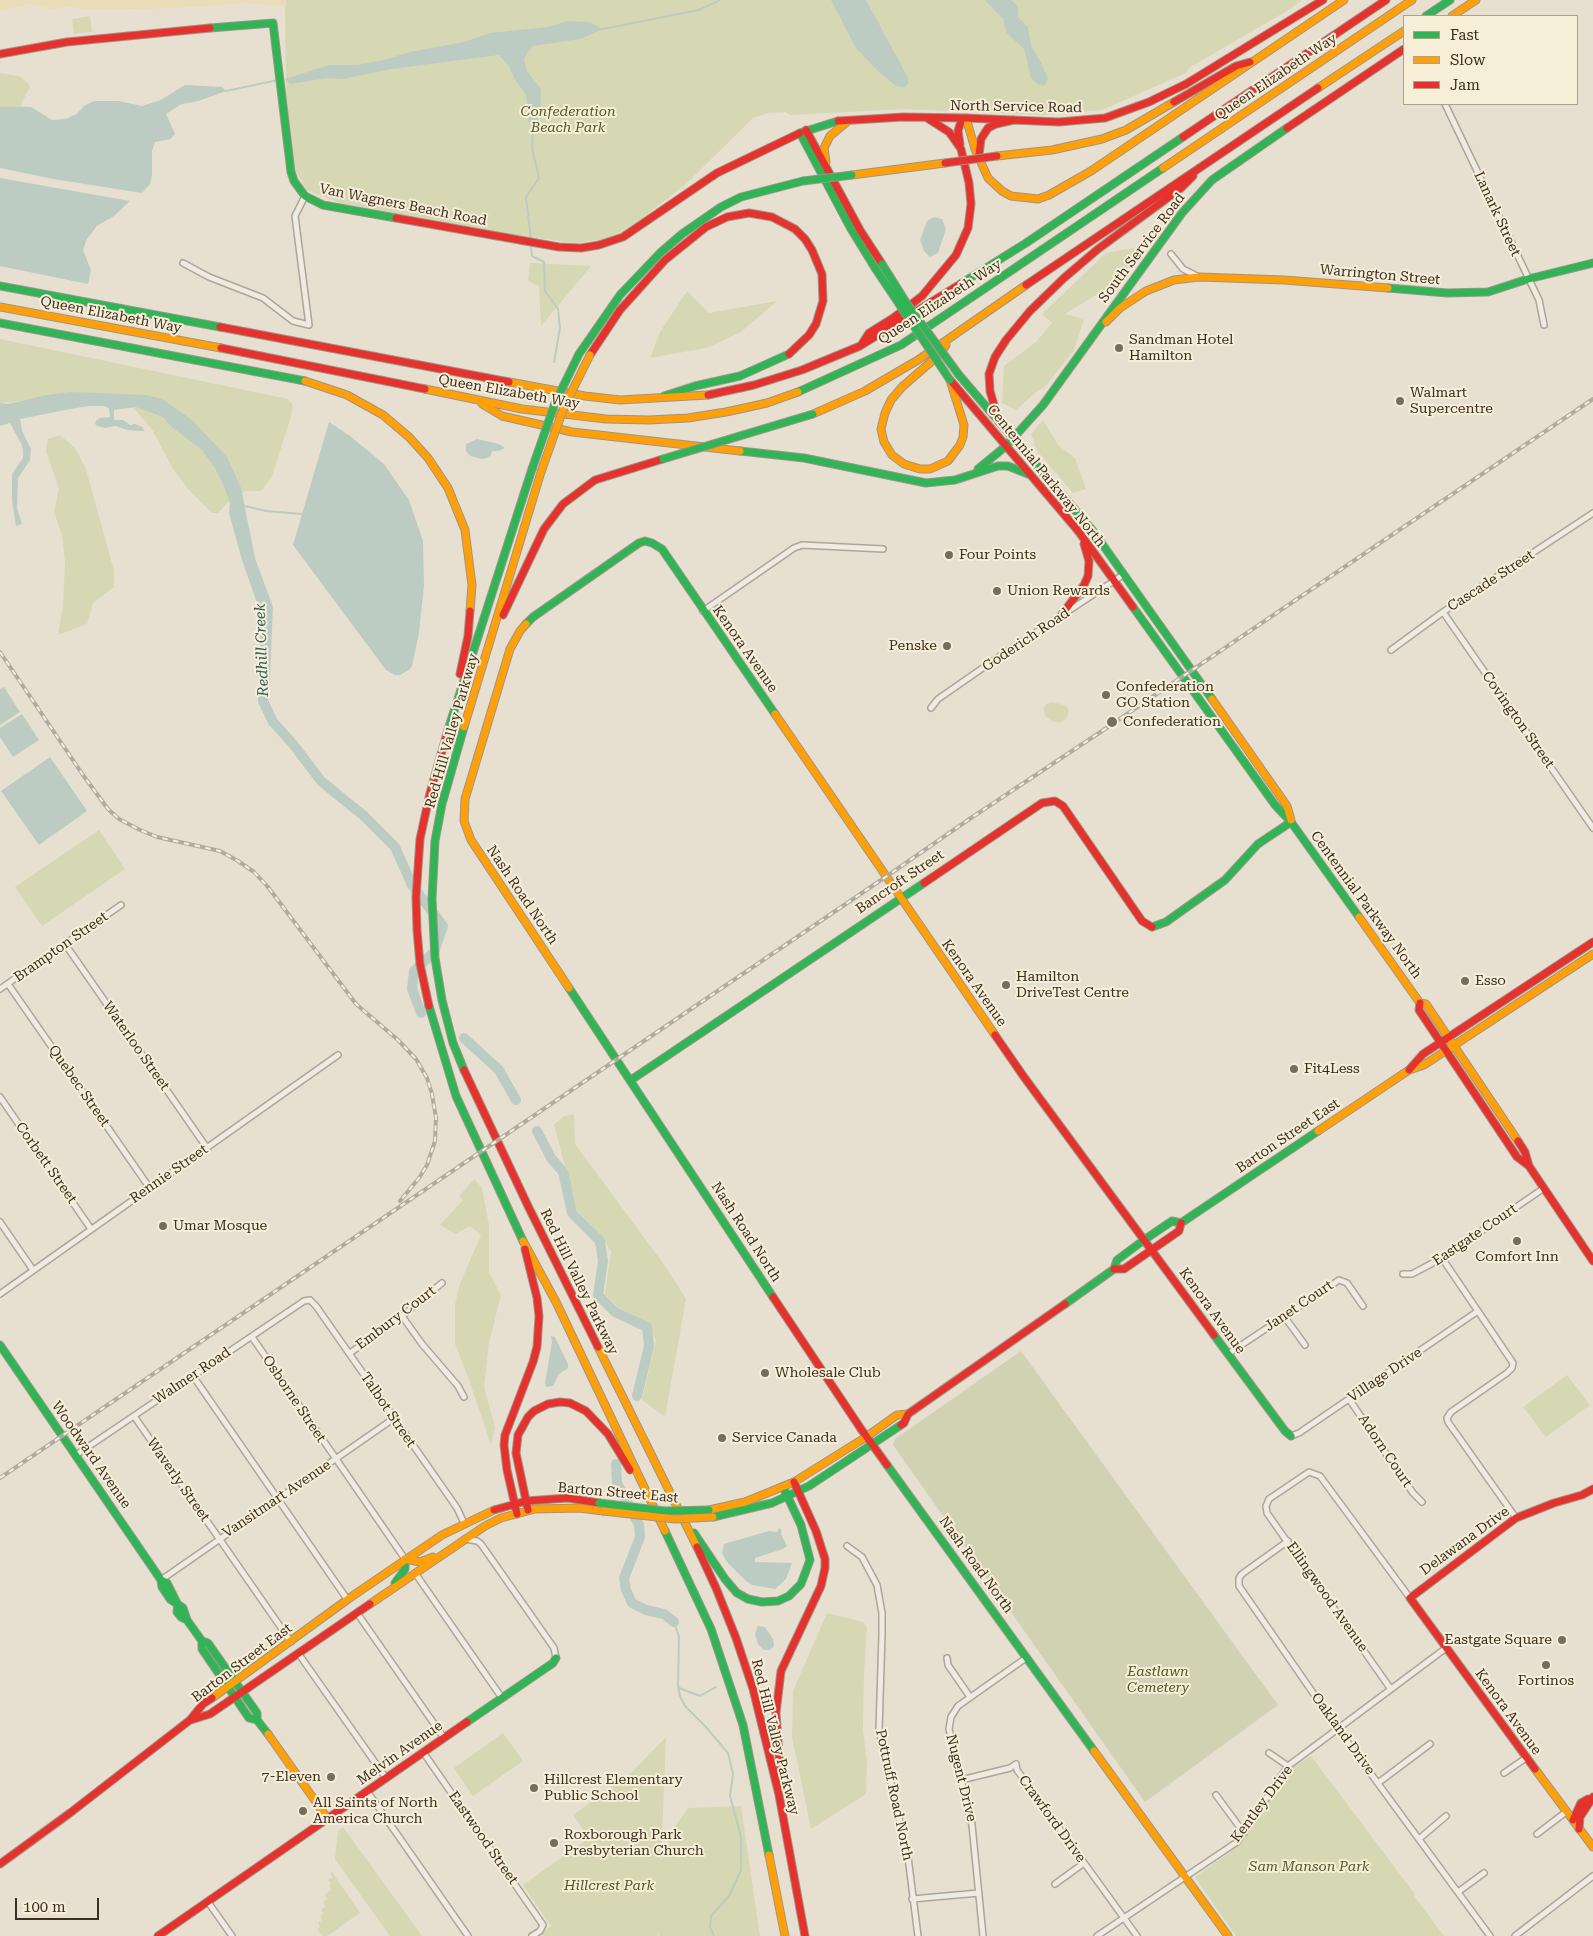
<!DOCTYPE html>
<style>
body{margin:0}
#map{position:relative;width:1593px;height:1936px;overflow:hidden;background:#e7e0d1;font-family:"Roboto Serif",serif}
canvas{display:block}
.legend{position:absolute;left:1403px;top:15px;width:175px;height:90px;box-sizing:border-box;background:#f7eed8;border:1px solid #ada18e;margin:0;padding:6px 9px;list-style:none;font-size:15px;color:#3d2e20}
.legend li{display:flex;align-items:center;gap:10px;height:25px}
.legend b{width:25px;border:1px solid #ada18e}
.scale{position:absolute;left:15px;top:1898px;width:84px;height:22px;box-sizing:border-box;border:2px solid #3d2e20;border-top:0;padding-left:6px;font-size:15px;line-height:18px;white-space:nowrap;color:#3d2e20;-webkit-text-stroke:4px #f7eed8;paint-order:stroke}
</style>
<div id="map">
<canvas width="1593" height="1936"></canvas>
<ul class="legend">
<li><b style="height:6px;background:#30b455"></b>Fast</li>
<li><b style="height:6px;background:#ff9f0a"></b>Slow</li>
<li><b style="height:6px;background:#e5322d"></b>Jam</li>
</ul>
<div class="scale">100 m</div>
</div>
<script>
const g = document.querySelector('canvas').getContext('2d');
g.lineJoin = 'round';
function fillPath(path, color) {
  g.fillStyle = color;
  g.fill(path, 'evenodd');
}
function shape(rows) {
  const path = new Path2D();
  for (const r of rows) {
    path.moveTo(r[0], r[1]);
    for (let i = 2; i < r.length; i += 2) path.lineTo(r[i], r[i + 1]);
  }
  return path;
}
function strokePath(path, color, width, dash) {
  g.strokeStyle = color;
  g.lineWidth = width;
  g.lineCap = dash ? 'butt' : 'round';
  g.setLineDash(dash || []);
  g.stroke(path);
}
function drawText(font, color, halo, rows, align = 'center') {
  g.font = font + ' "Roboto Serif",serif';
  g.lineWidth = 4;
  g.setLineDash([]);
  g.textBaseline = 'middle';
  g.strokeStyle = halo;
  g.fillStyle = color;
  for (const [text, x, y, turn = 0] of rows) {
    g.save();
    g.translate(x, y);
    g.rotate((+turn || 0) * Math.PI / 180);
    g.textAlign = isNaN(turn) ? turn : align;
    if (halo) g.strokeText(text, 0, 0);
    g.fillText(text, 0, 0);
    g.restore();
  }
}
fillPath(shape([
 [285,0,1302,0,1290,9,1189,68,1186,73,1102,110,1044,115,903,109,790,115,785,112,769,113,753,118,686,184,641,219,624,230,604,239,575,243,522,236,340,203,307,190,296,172,286,104],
 [90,16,92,32,74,34,72,19],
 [0,73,19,76,28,83,30,87,20,106,31,107,52,120,66,119,77,114,84,106,94,101,118,101,142,106,161,100,185,85,222,87,226,91,198,101,180,105,166,114,175,134,170,139,155,142,154,147,70,126,0,119],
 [1141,247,1122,279,1065,314,1084,319,1074,350,1045,387,1036,392,1016,410,1002,403,1004,366,1036,342,1052,323,1042,314,1106,253],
 [530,263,591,266,541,326,539,286,528,281],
 [687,291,709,313,777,301,741,332,706,348,650,358,660,332],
 [0,339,288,399,293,405,291,417,272,476,261,491,246,491,229,501,218,513,212,513,188,489,173,469,153,431,134,408,102,399,57,397,0,403],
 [1043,420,1058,445,1075,458,1086,489,1073,493,1037,451,1031,434],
 [60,435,75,448,86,469,114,571,114,587,93,603,87,624,58,635,63,606,65,562,62,535,54,512,59,489,46,451,48,439],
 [1051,702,1064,705,1067,707,1069,711,1066,719,1062,722,1053,722,1045,716,1044,708,1046,704],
 [99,830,125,869,42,926,15,887],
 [574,1114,575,1144,665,1266,686,1299,665,1417,642,1400,656,1340,647,1322,618,1307,605,1294,611,1251,600,1234,577,1210,554,1125,564,1116],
 [474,1179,482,1188,489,1225,489,1273,501,1295,489,1342,484,1387,495,1427,491,1445,468,1377,455,1344,455,1305,459,1286,481,1235,470,1226,455,1234,440,1225,463,1200,459,1196],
 [1567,1375,1590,1405,1546,1437,1523,1407],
 [827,1613,863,1622,867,1627,864,1673,863,1731,867,1761,866,1794,811,1829,792,1737,793,1691],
 [503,1733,523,1761,473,1796,454,1768],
 [666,1737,661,1861,674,1828,688,1808,741,1806,760,1936,659,1936,658,1932,658,1936,543,1936,541,1933,551,1926,523,1885,589,1838,573,1815,630,1774],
 [1311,1756,1414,1893,1414,1896,1444,1936,1236,1936,1195,1877,1229,1853,1248,1834,1289,1770],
 [343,1827,422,1936,390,1936,335,1859,338,1831],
 [332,1872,360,1913,327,1936,322,1936,317,1929,320,1927,318,1923,322,1920,320,1916,324,1913,321,1910,326,1906,323,1902,327,1899,325,1894,331,1890,329,1886,331,1884,328,1880,332,1877,330,1873]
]), '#d6d7b3');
fillPath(shape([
 [0,0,286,0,286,6,245,3,178,8,88,10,70,7,51,9,30,4,0,11]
]), '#eadcb9');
fillPath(shape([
 [1021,1351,1278,1705,1145,1802,893,1445,895,1439]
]), '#d1d1b3');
fillPath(shape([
 [831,0,866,0,908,78,908,84,904,87,896,86,878,71,856,48],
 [985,0,1011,0,1018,6,1018,17,1028,27,1031,46,1041,63,1048,79,1044,86,1039,85,1031,78,1024,49,1007,33,1003,19],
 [568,21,590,22,603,29,580,39,533,46,527,53,524,59,527,71,541,89,540,115,533,128,529,123,526,95,514,78,509,66,499,55,391,69,343,79,327,78,290,84,285,79,329,65,357,65,384,60,410,52,464,42,490,33,548,27],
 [185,85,222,87,226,91,198,101,181,104,166,114,175,134,170,139,155,142,152,151,152,175,150,184,142,193,53,179,0,168,0,107,31,107,52,120,66,119,77,114,84,106,94,101,118,101,142,106,161,100],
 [0,178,130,201,114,216,97,226,87,239,83,250,91,270,88,284,0,266],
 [934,217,942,219,946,229,938,253,930,257,924,251,920,240,927,221],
 [70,392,146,395,162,399,192,420,227,457,241,488,255,558,273,607,269,699,260,703,260,622,256,600,242,560,229,513,230,503,224,486,215,468,202,450,173,428,163,417,136,407,114,410,114,420,123,420,130,425,135,424,142,427,145,431,141,431,127,430,116,426,105,428,97,426,95,424,96,421,100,418,110,417,109,408,104,406,89,406,70,409,20,419,22,431,31,449,30,460,18,478,17,508,22,524,16,526,12,500,12,474,23,458,23,451,22,445,10,423,0,426,0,403,8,404,47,395],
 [329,422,350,436,384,464,409,500,423,541,424,585,419,633,412,666,409,670,400,675,395,675,386,670,293,545],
 [477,439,499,444,505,448,498,451,492,451,491,455,487,458,482,459,470,456,466,451,466,444],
 [4,687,20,712,0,725,0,689],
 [22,714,39,740,13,757,0,737,0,728],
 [50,757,87,811,39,845,1,791],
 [551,1336,555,1337,568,1364,568,1368,559,1374,553,1386,546,1387,545,1383,552,1342],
 [779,1528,782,1530,781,1534,787,1546,783,1549,755,1558,755,1562,792,1563,786,1579,775,1589,752,1585,746,1581,727,1562,722,1553,724,1544,769,1531,777,1532],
 [758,1626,765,1627,773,1639,774,1646,770,1650,764,1650,758,1644,755,1634]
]), '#bcccc2');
strokePath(shape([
 [603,29,699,10,720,0],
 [226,91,278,80],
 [531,240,526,197,539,178,532,148,533,128],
 [531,245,532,256,544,262,545,291,558,309,560,328,554,362],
 [245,506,266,511,302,514],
 [674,1622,679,1637,678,1686,680,1696,685,1706,705,1726,728,1753,733,1774,730,1796,741,1837,741,1870,729,1896,711,1916,710,1927,714,1936],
 [679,1688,700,1696,716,1687]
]), '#bcccc2', 2);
strokePath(shape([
 [263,688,263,701,273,722,293,744,321,781,364,816,395,847,412,885,443,926,434,952,414,971,412,989,421,1013],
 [464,1038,499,1070,516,1100],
 [537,1131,551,1158,563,1172,572,1213,600,1241,603,1261,598,1295,615,1312,647,1327,649,1346,637,1396],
 [616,1464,617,1483,639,1525,640,1537,624,1578,626,1590,632,1603,646,1610,664,1614,674,1622]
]), '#bcccc2', 10);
const street = shape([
 [1445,104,1539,300,1544,325],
 [1171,254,1183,269,1199,277],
 [183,263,209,277,263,298,293,321,309,325,295,216,305,196],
 [703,611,794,548,802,545,883,549],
 [1443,612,1593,828],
 [1391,650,1443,612,1593,513],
 [931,708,938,699,1000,656,1123,575],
 [65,944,207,1148],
 [8,984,149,1187],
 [0,989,121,905],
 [0,1097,91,1229],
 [0,1222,33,1270],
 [1442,1258,1513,1363,1512,1368,1507,1373,1451,1412,1447,1418,1448,1422,1516,1518],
 [1403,1274,1412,1274,1442,1258,1544,1188],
 [0,1294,338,1055],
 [402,1316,422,1344,458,1386,464,1397],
 [1284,1316,1305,1345],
 [252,1337,405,1559],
 [350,1353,402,1316,442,1283],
 [1228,1354,1339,1280,1347,1283,1363,1306],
 [193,1376,347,1599],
 [1349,1399,1413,1493,1422,1502],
 [134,1416,291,1642],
 [1291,1436,1299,1433,1478,1311],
 [76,1455,304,1301,310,1300,316,1306,457,1508,464,1523],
 [465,1539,477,1541,481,1544,554,1648,556,1658],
 [1288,1541,1242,1574,1239,1578,1239,1586,1338,1729,1490,1936],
 [847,1546,862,1557,877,1585,882,1613,882,1634,879,1730,908,1857,918,1936],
 [415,1573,502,1698],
 [161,1580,393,1419],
 [357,1613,444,1738],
 [298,1653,386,1778],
 [947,1658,948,1665,970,1697],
 [1390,1688,1267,1513,1266,1506,1269,1499,1309,1472,1320,1476,1410,1598],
 [423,1752,543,1925,540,1931,532,1936],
 [1269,1753,1288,1766],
 [1504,1773,1526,1758],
 [961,1780,1010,1768,1016,1764,1017,1770,1137,1936],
 [1378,1783,1430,1744],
 [367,1791,468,1936],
 [1216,1795,1244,1833],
 [1537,1834,1566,1812],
 [1419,1839,1446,1816],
 [1055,1884,1084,1863],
 [1458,1892,1484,1873],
 [912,1899,979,1893],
 [208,1902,232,1936],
 [983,1936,972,1825,949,1729,951,1717,958,1706,1026,1658],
 [1097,1936,1237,1842,1288,1766,1446,1648],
 [1515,1936,1593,1876]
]);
const fast = shape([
 [1426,16,1450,0],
 [210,28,273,23,291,172,294,181,305,196,323,205,396,218],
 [838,121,800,133,851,229,875,268],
 [962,283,1026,243,1183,137],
 [0,286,220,327],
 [1388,288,1447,293,1488,292,1528,279,1593,263],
 [0,323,305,381],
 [579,354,620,295,660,253,682,234,721,207,741,197,803,181],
 [959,375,1093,531,1212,699],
 [798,392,901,345,1163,168],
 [664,396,695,386,740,376,789,354],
 [1006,446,1043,405,1182,213,1212,180,1287,128],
 [740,451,804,458,926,483,955,480,998,466,1008,466,1028,474],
 [978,469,1006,446],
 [1133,607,1275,805,1291,822,1359,917],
 [526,624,533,617,639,543,645,541,652,543,662,549,775,714],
 [448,730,532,469],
 [1152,927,1166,922,1225,880,1258,844,1291,822],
 [569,988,773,1297],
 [429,1006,456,1096,523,1241],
 [464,1070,453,1043,442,1000,435,958,432,899,435,841,442,804,464,727],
 [631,1080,924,883],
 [1065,1304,1114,1269,1117,1260,1144,1240,1172,1221,1181,1223,1318,1131],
 [1214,1335,1285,1431,1291,1436],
 [0,1345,161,1580,167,1583,178,1605,177,1612,181,1617,187,1620],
 [887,1465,1094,1751],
 [713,1517,772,1503,809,1486,901,1425],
 [665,1531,711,1629,743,1725,769,1855],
 [694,1533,725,1579,737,1593,748,1599,762,1602,778,1601,789,1596,801,1584,810,1560,801,1525,783,1487],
 [161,1580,162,1587,170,1599,183,1608,187,1620,202,1641,202,1649,249,1718,257,1720,268,1734],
 [395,1583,405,1569,405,1559],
 [202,1641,208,1643,257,1713,257,1720],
 [467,1722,553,1663,556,1658]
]);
const slow = shape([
 [1452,16,1476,0],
 [1318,88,1404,31],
 [966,118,975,149,988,178,1002,191,1011,196,1038,199,1049,195,1091,171,1344,0],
 [997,156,1052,150,1102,139,1126,130,1174,102],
 [826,162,824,148,830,136,848,121],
 [1163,168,1412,0],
 [852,175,945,163],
 [0,307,221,348],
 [1106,322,1120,308,1146,291,1174,280,1199,277,1284,280,1388,288],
 [946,345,940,354,902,387,891,400,885,413,881,429,884,442,892,455,904,464,920,469,930,469,948,461,960,445,963,437,964,425,950,380],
 [305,381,347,395,383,415,409,437,428,458,448,488,465,530,472,585,470,611],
 [509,382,585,396,620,400,708,395],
 [425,389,522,409,606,419,649,420,688,418,726,412,767,403,798,392],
 [482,404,502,416,572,432,740,451],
 [813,414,865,391,918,360,1026,285],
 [526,624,520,631,510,649,465,799,464,821,471,840,569,988],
 [1212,699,1287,806,1291,820],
 [775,714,995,1035],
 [464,727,541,472],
 [1359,917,1420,1003,1426,1004,1518,1141],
 [1318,1131,1409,1070,1424,1065,1593,954],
 [523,1241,556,1302,665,1531],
 [598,1347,697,1547],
 [709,1510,745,1502,794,1482,866,1437,897,1415,908,1414],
 [405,1559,420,1562,433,1557],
 [370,1604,485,1526,501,1518,535,1509,579,1508,603,1511],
 [212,1698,351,1597,442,1535,494,1510],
 [268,1734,328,1819],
 [1094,1751,1228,1936],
 [1535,1769,1593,1847],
 [769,1855,785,1936]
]);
const jam = shape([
 [0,54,67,42,210,28],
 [1174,102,1236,66,1250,62],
 [966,118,1059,122,1105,118,1149,102,1186,84,1323,0],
 [838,121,903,117,966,118],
 [1287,128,1404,49],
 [806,130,860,230,882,264],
 [1183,137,1386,0],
 [960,144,958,131,962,118],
 [979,155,981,139,988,128,996,124,1014,120],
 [396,218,559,247,581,248,599,245,623,237,717,173,800,133],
 [1026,285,1318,88],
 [220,327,509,382],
 [862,344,869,333,893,318,922,296,956,255,968,228,971,204,969,183,961,149,949,132,927,118],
 [221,348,425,389],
 [590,355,620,310,665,260,706,227,727,217,749,213,772,217,795,229,805,239,812,250,822,274,823,301,816,324,809,335,789,354],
 [951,381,1079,532,1133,607],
 [708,395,754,385,802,370,860,346,962,283],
 [999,422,990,391,989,374,995,357,1006,340,1030,311,1064,278,1098,249,1181,188,1193,176],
 [503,615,544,529,563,504,595,480,663,459],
 [1060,617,1084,585,1088,576,1089,561,1084,544],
 [460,674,468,636,470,611],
 [924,883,1042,803,1055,801,1063,806,1142,921,1152,927],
 [1420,1003,1419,1010,1517,1157,1529,1166],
 [429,1006,420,964,417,930,416,897,420,839,430,793,448,730],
 [995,1035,1024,1077,1214,1335],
 [464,1070,528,1206,598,1347],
 [1409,1070,1423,1054,1593,942],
 [1518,1141,1525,1152,1529,1166,1593,1261],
 [1114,1269,1124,1269,1179,1231,1181,1223],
 [773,1297,861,1429,887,1465],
 [901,1425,904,1423,908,1414,1065,1304],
 [494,1510,526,1501,568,1498,599,1503],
 [528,1510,516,1453,518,1435,528,1417,534,1411,548,1404,560,1402,570,1403,586,1411,608,1434,630,1470],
 [517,1514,507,1470,504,1445,505,1435,533,1362,537,1347,539,1316,537,1298,525,1249],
 [697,1547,716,1588,736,1638,753,1689,779,1795,805,1936],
 [191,1720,210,1714,370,1604],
 [1535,1769,1410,1598,1516,1518,1554,1503,1582,1495,1593,1489],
 [779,1785,780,1768,776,1713,781,1671,821,1586,825,1568,825,1559,816,1531,794,1482],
 [1573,1820,1581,1803,1588,1799],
 [1579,1829,1580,1817,1593,1797],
 [0,1864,70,1813,190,1720,203,1704,212,1698],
 [158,1936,467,1722]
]);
strokePath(street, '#ada599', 8);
strokePath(fast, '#9c958a', 9);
strokePath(slow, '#9c958a', 9);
strokePath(jam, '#9c958a', 9);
strokePath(street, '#efebe3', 5);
strokePath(fast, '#30b455', 7);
strokePath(slow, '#ff9f0a', 7);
strokePath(jam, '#e5322d', 7);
const rail = shape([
 [0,652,83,775,108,809,119,819,140,830,157,837,220,851,238,861,254,872,268,887,356,1004,398,1040,416,1059,427,1078,432,1094,436,1118,435,1141,427,1165,419,1178,400,1201],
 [0,1478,887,876,968,820,1099,733,1593,399]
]);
strokePath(rail, '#afaaa2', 4);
strokePath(rail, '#f7eed8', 2, [5.5]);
const fastBridge = shape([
 [803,181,852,175],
 [882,264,907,304,959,375],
 [875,268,950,380],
 [663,459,813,414],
 [532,469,555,403,579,354],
 [599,1503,665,1511,709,1510]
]);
const slowBridge = shape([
 [541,472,564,407,590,355],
 [603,1511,675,1519,713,1517]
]);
const jamBridge = shape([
 [945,163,997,156]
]);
strokePath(fastBridge, '#9c958a', 9, []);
strokePath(slowBridge, '#9c958a', 9, []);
strokePath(jamBridge, '#9c958a', 9, []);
strokePath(fastBridge, '#30b455', 7);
strokePath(slowBridge, '#ff9f0a', 7);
strokePath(jamBridge, '#e5322d', 7);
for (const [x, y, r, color] of [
 [1119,348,5,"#786c5e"],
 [1400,401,5,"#786c5e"],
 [949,555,5,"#786c5e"],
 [997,591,5,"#786c5e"],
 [947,646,5,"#786c5e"],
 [1106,695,5,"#786c5e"],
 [1112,722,6,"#786c5e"],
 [1465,981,5,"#786c5e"],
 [1006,985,5,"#786c5e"],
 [1294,1069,5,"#786c5e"],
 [163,1226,5,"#786c5e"],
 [1517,1241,5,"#786c5e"],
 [765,1373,5,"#786c5e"],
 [722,1438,5,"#786c5e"],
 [1562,1640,5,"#786c5e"],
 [1546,1665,5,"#786c5e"],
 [331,1777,5,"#786c5e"],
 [534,1788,5,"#786c5e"],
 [303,1811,5,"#786c5e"],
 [554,1843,5,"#786c5e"]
]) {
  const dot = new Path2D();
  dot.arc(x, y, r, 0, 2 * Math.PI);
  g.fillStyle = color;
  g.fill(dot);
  strokePath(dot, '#f7eed8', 2);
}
drawText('14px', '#3d2e20', '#f7eed8', [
 ["Queen Elizabeth Way",1276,77,-34],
 ["North Service Road",1016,107,1],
 ["Van Wagners Beach Road",403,205,11],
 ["Lanark Street",1497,214,65],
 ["South Service Road",1142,248,-53],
 ["Warrington Street",1380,275,5],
 ["Queen Elizabeth Way",940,302,-33],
 ["Queen Elizabeth Way",111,315,11],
 ["Queen Elizabeth Way",509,392,10],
 ["Centennial Parkway North",1046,476,51],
 ["Cascade Street",1491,581,-33],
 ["Goderich Road",1026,640,-34],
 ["Kenora Avenue",745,649,55],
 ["Covington Street",1518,720,55],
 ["Red Hill Valley Parkway",452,731,-74],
 ["Bancroft Street",900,882,-34],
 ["Nash Road North",522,895,56],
 ["Centennial Parkway North",1366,905,54],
 ["Brampton Street",61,947,-35],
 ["Kenora Avenue",974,983,55],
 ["Waterloo Street",136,1046,55],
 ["Quebec Street",79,1086,55],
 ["Barton Street East",1288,1136,-34],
 ["Corbett Street",46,1163,55],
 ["Rennie Street",169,1174,-35],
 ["Nash Road North",746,1232,57],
 ["Eastgate Court",1475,1235,-34],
 ["Red Hill Valley Parkway",579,1282,64],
 ["Janet Court",1299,1306,-34],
 ["Kenora Avenue",1212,1311,54],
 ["Embury Court",396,1318,-37],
 ["Village Drive",1385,1375,-34],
 ["Walmer Road",192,1376,-34],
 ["Osborne Street",294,1399,56],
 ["Talbot Street",388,1410,56],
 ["Adorn Court",1385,1451,56],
 ["Woodward Avenue",91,1455,55],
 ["Waverly Street",178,1480,55],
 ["Barton Street East",618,1493,5],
 ["Vansitmart Avenue",277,1499,-34],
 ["Delawana Drive",1465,1541,-36],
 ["Nash Road North",976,1565,54],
 ["Ellingwood Avenue",1327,1597,55],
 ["Barton Street East",242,1663,-37],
 ["Kenora Avenue",1508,1712,54],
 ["Oakland Drive",1343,1734,54],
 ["Red Hill Valley Parkway",775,1737,76],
 ["Melvin Avenue",400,1753,-35],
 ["Nugent Drive",961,1778,76],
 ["Pottruff Road North",894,1795,78],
 ["Kentley Drive",1262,1804,-53],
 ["Crawford Drive",1052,1819,54],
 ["Eastwood Street",483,1838,55]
]);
drawText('italic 14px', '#4d5a26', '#f7eed8', [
 ["Confederation",568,112],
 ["Beach Park",568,128],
 ["Eastlawn",1158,1672],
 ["Cemetery",1158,1688],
 ["Sam Manson Park",1309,1867],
 ["Hillcrest Park",609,1886]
]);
drawText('14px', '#3d2e20', '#f7eed8', [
 ["Sandman Hotel",1129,340],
 ["Hamilton",1129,356],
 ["Walmart",1410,393],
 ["Supercentre",1410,409],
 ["Four Points",959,555],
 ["Union Rewards",1007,591],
 ["Penske",937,646,"right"],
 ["Confederation",1116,687],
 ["GO Station",1116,703],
 ["Confederation",1123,722],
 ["Hamilton",1016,977],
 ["DriveTest Centre",1016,993],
 ["Esso",1475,981],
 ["Fit4Less",1304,1069],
 ["Umar Mosque",173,1226],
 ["Comfort Inn",1517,1257,"center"],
 ["Wholesale Club",775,1373],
 ["Service Canada",732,1438],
 ["Eastgate Square",1552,1640,"right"],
 ["Fortinos",1546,1681,"center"],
 ["7-Eleven",321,1777,"right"],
 ["Hillcrest Elementary",544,1780],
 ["Public School",544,1796],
 ["All Saints of North",313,1803],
 ["America Church",313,1819],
 ["Roxborough Park",564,1835],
 ["Presbyterian Church",564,1851]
], 'left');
drawText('italic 15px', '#2f5d5a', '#f7eed8', [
 ["Redhill Creek",262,650,-92]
]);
</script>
